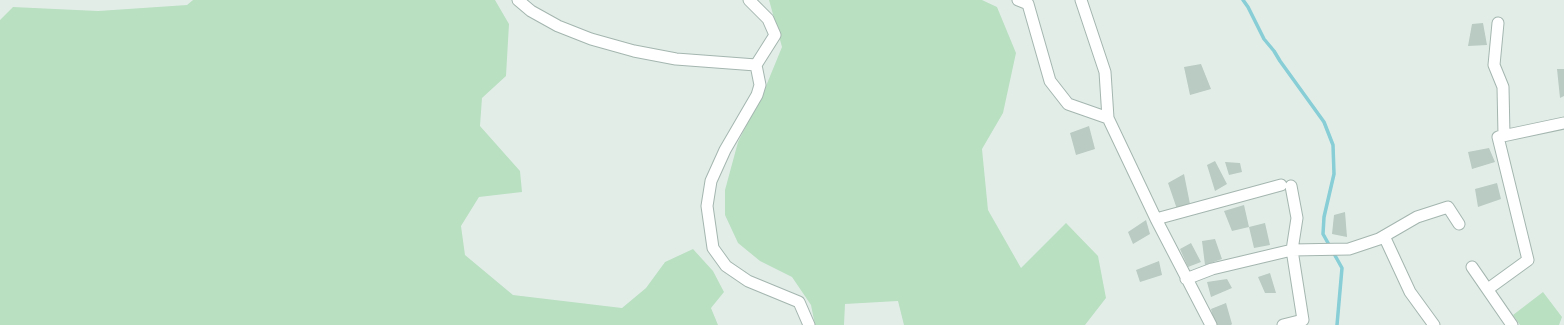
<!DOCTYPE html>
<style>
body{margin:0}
canvas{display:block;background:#e2ede8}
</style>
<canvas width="1564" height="325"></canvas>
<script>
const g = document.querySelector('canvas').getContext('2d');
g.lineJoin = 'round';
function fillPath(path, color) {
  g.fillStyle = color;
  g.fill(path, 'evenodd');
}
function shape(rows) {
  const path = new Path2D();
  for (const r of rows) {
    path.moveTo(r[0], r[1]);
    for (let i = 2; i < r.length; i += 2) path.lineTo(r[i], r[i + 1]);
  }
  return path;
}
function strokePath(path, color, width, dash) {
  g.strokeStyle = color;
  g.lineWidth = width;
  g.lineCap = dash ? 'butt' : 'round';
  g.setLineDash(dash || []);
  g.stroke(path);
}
fillPath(shape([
 [193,0,495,0,509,24,506,76,482,98,480,126,520,171,522,192,479,197,461,226,465,255,513,295,622,308,646,288,665,262,693,249,713,271,724,292,711,308,718,325,0,325,0,20,13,7,98,11,187,5],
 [769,0,982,0,997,7,1016,53,1003,113,982,149,988,210,1021,268,1066,223,1098,256,1106,298,1085,325,904,325,898,301,845,304,844,325,815,325,811,305,792,277,760,261,738,243,725,215,725,190,738,142,766,86,782,47],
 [1543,292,1562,317,1559,325,1520,325,1513,315]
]), '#bae0c2');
strokePath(shape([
 [1243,0,1248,7,1264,39,1274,51,1280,61,1324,122,1333,145,1334,174,1324,217,1323,234,1342,268,1337,325]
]), '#87ced6', 3.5);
fillPath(shape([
 [1483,23,1487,45,1468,46,1472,24],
 [1201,64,1211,89,1190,95,1184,67],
 [1557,69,1564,69,1564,96,1560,98],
 [1089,126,1095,149,1076,155,1070,133],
 [1489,148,1495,162,1472,169,1468,152],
 [1215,161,1227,184,1215,191,1207,165],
 [1225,162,1240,163,1242,172,1229,175],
 [1184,174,1190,204,1177,209,1168,183],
 [1497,183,1501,199,1478,207,1475,189],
 [1244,205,1249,227,1232,231,1224,211],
 [1345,212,1347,237,1332,234,1334,215],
 [1146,220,1150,234,1133,244,1128,232],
 [1265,223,1270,245,1254,248,1249,227],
 [1215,239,1222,259,1205,265,1202,241],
 [1191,243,1201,262,1188,267,1180,249],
 [1159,261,1162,275,1140,282,1136,270],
 [1270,273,1276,293,1265,293,1258,277],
 [1227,279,1232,288,1211,297,1207,282],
 [1226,303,1232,324,1231,325,1215,325,1211,309]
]), '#bacbc3');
const minor = shape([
 [518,0,531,11,558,26,591,39,634,51,676,59,756,65],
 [749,0,768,19,775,35,756,65,760,85,757,95,725,150,711,181,707,206,713,248,726,266,748,281,799,302,809,325],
 [1018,0,1028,4,1050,81,1068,104,1108,118,1156,219,1211,325],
 [1081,0,1105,72,1108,118],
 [1498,23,1494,65,1503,87,1504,135],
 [1156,219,1281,185],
 [1384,236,1410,292,1434,325],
 [1472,267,1512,325],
 [1186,279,1212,269,1292,250,1349,249,1379,239,1417,217,1448,207,1459,224],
 [1488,289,1528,260,1498,137,1564,123],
 [1283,325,1303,320,1292,250,1297,218,1291,186]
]);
strokePath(minor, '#a4b6af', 13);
strokePath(minor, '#fff', 11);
</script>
